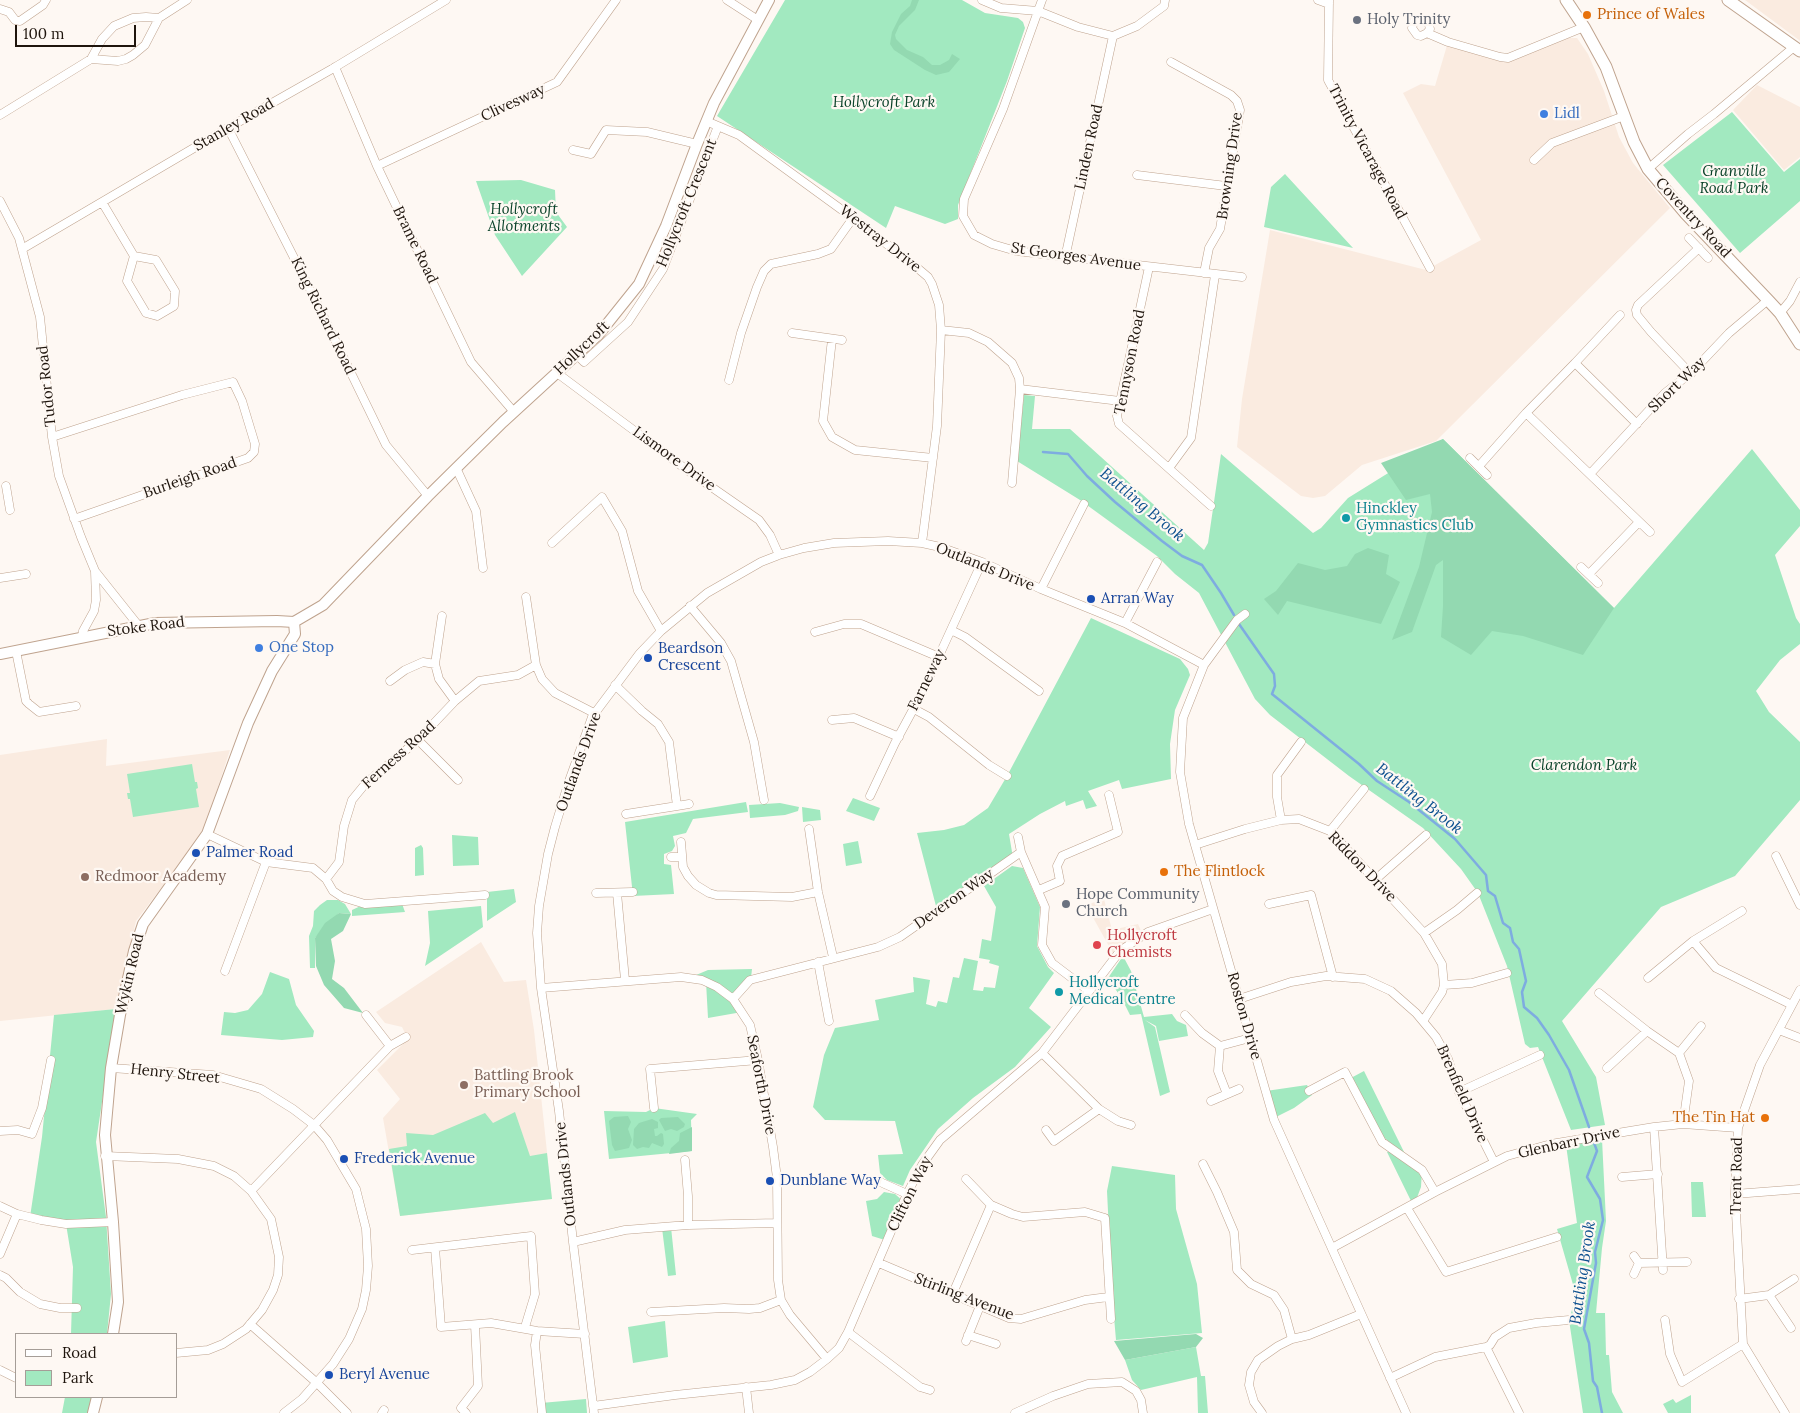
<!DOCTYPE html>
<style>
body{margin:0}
#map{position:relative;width:1800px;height:1413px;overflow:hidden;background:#fef8f3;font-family:Lora,serif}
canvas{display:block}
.legend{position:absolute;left:15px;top:1333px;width:162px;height:65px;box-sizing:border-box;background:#fef8f3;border:1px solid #a59d97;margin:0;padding:6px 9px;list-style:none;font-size:15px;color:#1f150d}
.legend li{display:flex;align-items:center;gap:10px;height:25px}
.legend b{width:25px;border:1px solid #a59d97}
.scale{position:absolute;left:15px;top:25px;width:121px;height:22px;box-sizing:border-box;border:2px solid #1f150d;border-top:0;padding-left:6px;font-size:15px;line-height:18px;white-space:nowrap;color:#1f150d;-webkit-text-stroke:4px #fef8f3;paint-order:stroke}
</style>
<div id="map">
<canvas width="1800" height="1413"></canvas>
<ul class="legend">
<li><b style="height:6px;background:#fff"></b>Road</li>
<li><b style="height:14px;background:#a2e9c0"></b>Park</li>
</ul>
<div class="scale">100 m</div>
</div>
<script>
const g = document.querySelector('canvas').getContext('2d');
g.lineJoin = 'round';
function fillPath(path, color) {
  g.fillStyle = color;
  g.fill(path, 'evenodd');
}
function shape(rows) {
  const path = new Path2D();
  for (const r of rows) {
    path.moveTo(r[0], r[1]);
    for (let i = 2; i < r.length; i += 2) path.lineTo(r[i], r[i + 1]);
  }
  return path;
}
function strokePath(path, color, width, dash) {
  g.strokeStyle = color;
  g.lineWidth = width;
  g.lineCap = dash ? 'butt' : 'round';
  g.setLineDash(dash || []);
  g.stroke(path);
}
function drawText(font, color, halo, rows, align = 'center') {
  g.font = font + ' Lora,serif';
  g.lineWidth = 4.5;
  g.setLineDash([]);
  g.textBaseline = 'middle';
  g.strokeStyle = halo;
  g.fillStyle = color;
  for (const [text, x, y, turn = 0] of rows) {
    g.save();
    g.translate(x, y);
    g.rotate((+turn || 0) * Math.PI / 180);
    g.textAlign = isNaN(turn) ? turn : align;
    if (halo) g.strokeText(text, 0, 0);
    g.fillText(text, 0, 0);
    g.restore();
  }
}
fillPath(shape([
 [1745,0,1800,0,1800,41,1799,40],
 [1560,38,1577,38,1588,54,1604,91,1619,137,1633,163,1670,208,1436,441,1362,465,1325,496,1313,498,1301,496,1237,447,1242,399,1270,230,1426,270,1481,240,1403,93,1421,84,1435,86,1448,42,1500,57],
 [1757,85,1800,107,1800,157,1784,170,1733,110],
 [107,739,106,766,230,750,203,833,136,921,116,1009,0,1021,0,755],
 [1104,899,1112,930,1138,924,1143,935,1115,957,1086,905],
 [481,942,504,982,526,980,534,1030,552,1199,400,1216,383,1118,400,1099,377,1070,408,1039,402,1027,385,1023,376,1012]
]), '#faebe0');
fillPath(shape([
 [785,0,962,0,985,13,1018,18,1023,22,1025,28,1007,81,958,205,958,219,945,224,895,206,886,228,717,116],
 [1732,112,1784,172,1800,159,1800,201,1740,253,1663,165],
 [1285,174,1353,248,1264,227,1271,187],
 [521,180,555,190,556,212,567,227,522,276,495,235,476,181],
 [1024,395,1035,396,1032,429,1070,429,1204,550,1208,543,1221,454,1313,533,1321,528,1348,498,1443,439,1614,608,1752,449,1800,510,1800,526,1775,555,1796,618,1800,624,1800,644,1780,660,1756,691,1769,712,1800,742,1800,800,1735,876,1661,907,1562,1021,1596,1077,1605,1125,1571,1130,1538,1047,1530,1048,1525,1044,1507,966,1478,893,1461,869,1423,828,1349,776,1270,715,1255,699,1199,593,1175,574,1157,556,1080,500,1017,461],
 [1091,618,1180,659,1188,669,1190,675,1175,710,1170,744,1171,779,1122,789,1119,780,1088,791,1097,806,1086,809,1083,800,1066,806,1065,801,1040,814,1009,834,1013,858,937,910,917,833,944,830,964,825,988,808,1007,776],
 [192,764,195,782,197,782,198,788,196,789,199,807,133,817,130,799,128,799,127,793,130,793,127,774],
 [853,798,880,808,874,821,846,811],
 [746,802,748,812,693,819,686,833,673,836,675,846,672,851,664,854,664,864,671,865,674,894,633,896,625,822],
 [780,803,799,807,798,811,785,815,750,818,749,805],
 [802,807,820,810,821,820,803,822],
 [452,835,478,837,479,865,453,866],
 [858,841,862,863,846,866,843,844],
 [421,845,423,848,424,875,415,876,415,848],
 [1012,866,1023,868,1040,907,1037,946,1048,967,1054,973,1029,1008,1051,1027,1015,1067,973,1098,938,1129,910,1170,903,1186,887,1180,880,1173,878,1155,903,1154,895,1121,825,1120,813,1107,824,1055,835,1028,879,1020,875,1000,914,992,913,977,930,980,926,1004,936,1007,938,1001,947,1003,953,977,959,978,964,958,978,961,973,990,983,991,984,987,995,988,999,966,989,963,990,960,979,958,982,939,991,941,996,907,984,886],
 [514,889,516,902,487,921,487,892],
 [327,900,338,900,345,904,351,914,339,913,315,938,315,968,310,968,309,936,313,926,314,911,320,905],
 [401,901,405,912,352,916,352,910,365,904],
 [481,906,483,927,425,966,430,943,428,911],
 [1123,956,1131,971,1144,1017,1172,1014,1177,1021,1186,1025,1188,1036,1159,1041,1156,1026,1145,1020,1155,1027,1170,1092,1160,1096,1141,1014,1130,1015,1122,999,1108,978],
 [752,969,751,978,733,999,742,1012,708,1018,706,982,689,978,708,970],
 [270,972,289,979,296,1005,314,1031,313,1037,282,1040,221,1035,224,1012,235,1013,248,1010,262,994],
 [116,1009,96,1142,106,1217,111,1294,107,1334,71,1334,73,1267,66,1224,30,1217,42,1137,54,1015],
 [1364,1071,1406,1156,1375,1130,1349,1079],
 [1307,1085,1312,1095,1294,1108,1274,1118,1266,1091],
 [654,1108,697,1114,691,1120,692,1151,609,1159,604,1111,646,1112],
 [515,1112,530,1156,547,1153,552,1199,400,1216,389,1149,407,1146,406,1133,433,1135,485,1113,493,1123],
 [1602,1139,1606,1221,1602,1248,1596,1313,1605,1313,1606,1355,1609,1355,1612,1392,1623,1413,1583,1413,1569,1320,1574,1303,1574,1288,1557,1229,1577,1223,1566,1145],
 [1392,1151,1422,1170,1421,1187,1415,1203,1412,1203,1387,1152],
 [1112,1166,1175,1175,1176,1209,1197,1284,1202,1333,1116,1340,1112,1294,1107,1191],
 [1691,1182,1703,1182,1706,1217,1692,1217],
 [884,1192,895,1194,904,1202,888,1241,872,1236,866,1201,877,1199],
 [671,1227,676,1275,668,1276,662,1228],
 [665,1321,668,1357,633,1363,628,1327],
 [1196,1347,1201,1376,1205,1376,1208,1413,1198,1413,1197,1377,1141,1390,1132,1380,1125,1360],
 [1691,1395,1691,1413,1668,1413,1663,1404,1673,1399,1676,1403],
 [65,1397,92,1397,88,1413,62,1413],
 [586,1399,587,1413,542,1413,541,1403]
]), '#a2e9c0');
fillPath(shape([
 [912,0,919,0,915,10,899,26,895,35,896,39,907,50,923,57,932,65,940,65,949,60,952,54,960,59,949,72,936,75,925,70,894,50,890,44,892,32,901,14,910,6],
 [1443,439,1614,608,1583,655,1523,636,1492,631,1471,655,1441,637,1443,606,1443,560,1436,565,1412,632,1392,640,1419,567,1432,512,1430,494,1406,500,1381,463],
 [1368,548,1389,555,1386,574,1400,582,1381,624,1287,601,1278,615,1264,599,1276,591,1298,563,1325,570,1347,566,1355,554],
 [339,913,351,914,343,931,331,939,335,961,332,979,344,988,363,1013,344,1008,324,985,316,966,315,938,325,923],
 [628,1116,631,1122,628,1129,632,1140,629,1148,615,1151,612,1145,609,1121,614,1117],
 [678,1117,685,1124,684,1127,677,1131,671,1129,665,1131,659,1120,661,1118],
 [652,1119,658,1122,658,1128,654,1129,655,1136,657,1136,661,1133,663,1134,664,1144,662,1147,652,1143,649,1148,643,1147,637,1149,633,1145,634,1129,639,1123],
 [692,1127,692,1151,669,1154,671,1148,679,1141,680,1133],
 [1196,1334,1203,1338,1196,1347,1125,1360,1114,1341]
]), '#93d9b1');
strokePath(shape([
 [1043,452,1068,454,1087,476,1115,502,1162,541,1182,556,1202,565,1221,593,1234,615],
 [1239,624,1274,674,1275,686,1272,694,1359,764,1377,781,1409,802,1455,839,1486,875,1488,891,1495,896,1503,923,1510,928,1513,942,1519,949,1526,981,1522,992,1524,1007,1537,1018,1549,1035,1569,1070,1589,1127],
 [1593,1140,1597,1151,1587,1177,1600,1199,1603,1220,1595,1252,1596,1263,1584,1329,1589,1343,1593,1381,1597,1387,1602,1413]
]), '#7eace0', 2.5);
const minor = shape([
 [727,0,758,20],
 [982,0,1001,8,1038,11,1078,27,1113,36,1137,26,1164,6,1165,0],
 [1042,0,1003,109,964,199,963,216,974,235,992,244,1016,251,1242,277],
 [1318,0,1329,4],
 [1329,0,1328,80,1430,268],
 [0,9,9,12,15,20,20,21,43,5,46,0],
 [1427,33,1430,29,1428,21,1421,18,1414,21,1412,28,1417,35,1421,36,1427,33,1448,42,1500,57,1508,58,1584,27],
 [91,59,102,39,114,26,133,18,146,17,159,18],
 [1171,62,1231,95,1237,101,1240,110,1220,229,1209,248,1204,273],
 [335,67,377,166,471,362,514,412],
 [0,115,91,59,118,61,126,59,133,55,145,45,159,18,187,0],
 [706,121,739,135,853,218,915,266,928,277,932,284,939,305,941,330,937,426,922,543],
 [228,128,318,305,386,445,428,496],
 [573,150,591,154,606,130,647,132,697,144],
 [1534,160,1552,143,1624,116],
 [377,166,557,82,616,0],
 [1648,169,1688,134,1714,114,1794,47],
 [1137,175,1226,186],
 [0,201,19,238,40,317,52,437,59,476,81,537,95,571,138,625],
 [102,202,134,256,156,260,175,291,174,306,157,316,146,313,127,281,134,256],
 [1689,238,1708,258],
 [22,249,228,128,332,69,446,0],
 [1065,258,1113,36],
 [1149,267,1117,416,1119,424,1211,506],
 [1780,313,1790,301,1800,282],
 [1620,315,1575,363,1637,424],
 [941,330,969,333,988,342,1012,363,1019,378,1020,389,1012,483],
 [792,333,842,340],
 [832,339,823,421,832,437,855,450,933,458],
 [576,354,584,362,628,322,663,269,718,126],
 [1575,363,1526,413,1650,532],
 [557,373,687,470,759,520,770,535,779,555],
 [1691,374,1651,332,1637,315,1636,310,1638,305,1699,248],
 [729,380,741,333,757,287,764,271,771,264,818,254,831,249,853,218],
 [1020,389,1120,401],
 [52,437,182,395,233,382,242,401,255,444,254,452,248,458,74,519],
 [1470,458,1487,475],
 [1479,466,1526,413],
 [1169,468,1191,438,1215,275],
 [455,469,458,472,476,511,483,568],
 [1590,474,1665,393,1692,372,1729,333,1768,300],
 [6,486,10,510],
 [552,543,602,497,622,531,638,591,661,631],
 [1581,567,1598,583],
 [1589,574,1639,522],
 [0,578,26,574],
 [1041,589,1084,504],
 [526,597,536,665,542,679,555,693,594,713],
 [690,606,721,643,731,661,754,742,764,800],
 [1245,614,1237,620,1204,665,1183,718,1180,772,1189,824,1274,1120,1406,1413],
 [442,616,435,664,439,679,455,701],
 [1125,623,1157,562],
 [951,630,965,637,1039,691],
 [815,632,844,624,861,624,939,657],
 [82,637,83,631,94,611,96,600,95,571],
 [16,651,26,701,29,704,39,712,76,706],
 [390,681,405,670,423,662,435,664],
 [615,685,642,711,658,724,669,742,677,806,626,814],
 [914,709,929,717,989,765,1007,776],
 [832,720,854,718,899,737],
 [418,740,458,780],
 [870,796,895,743,922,693,982,562],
 [677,806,689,804],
 [1281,820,1277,797,1277,775,1301,742],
 [809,829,818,892,833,957],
 [1330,831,1364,789],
 [207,834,266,862,313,868,326,879],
 [1018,837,1021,852],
 [681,842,683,867,688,876,696,885,709,893,716,895,792,897,818,892],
 [1195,845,1245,829,1281,820,1299,819,1330,831,1424,933,1442,964,1444,985,1442,992,1423,1021],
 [1776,856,1800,905],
 [671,857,682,857],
 [1376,879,1426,835],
 [1039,890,1060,881,1057,866,1062,856,1118,832,1109,795],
 [596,893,633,892],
 [617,893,625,980],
 [485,895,365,904,342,897,333,891,326,879,339,862,344,826,352,800,366,783,418,740,455,701,479,681,518,675,536,665],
 [1269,904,1311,895,1333,977],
 [1424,933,1457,910,1477,893],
 [1693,941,1716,968,1792,1005],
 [818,962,829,1021],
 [225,971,266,862],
 [1648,978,1693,941,1742,911],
 [1444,985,1472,983,1507,973],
 [541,988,681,977,702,980,717,987,733,999,750,1025,758,1060,773,1147,777,1178,778,1280,781,1300,790,1315,827,1359],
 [1599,993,1647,1031,1679,1053,1689,1081,1683,1124],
 [733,999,750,980,878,947,900,937,1021,852,1045,907,1042,945,1052,963,1089,991],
 [1239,999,1291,982,1326,976,1365,979,1391,991,1416,1013,1436,1037,1448,1059,1459,1092,1494,1162],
 [366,1015,390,1046],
 [1185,1015,1202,1033,1220,1046,1250,1038],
 [1779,1030,1800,1038],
 [1220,1046,1218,1071,1227,1094],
 [1042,1053,1099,1109,1054,1141,1046,1130],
 [1679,1053,1701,1026],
 [111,1068,213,1075,261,1089,293,1109,314,1125,327,1140,356,1189,366,1229,368,1266,366,1290,362,1309,349,1339,333,1364,302,1399,284,1413],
 [1607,1068,1647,1031],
 [1309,1091,1345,1072,1382,1142,1422,1170,1435,1192],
 [1459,1092,1540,1055],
 [1211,1101,1239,1089],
 [654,1108,650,1069,758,1060],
 [1099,1109,1118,1121,1131,1125],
 [1654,1127,1663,1270],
 [0,1131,18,1130,32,1134,42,1108,51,1060],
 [105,1156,178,1159,214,1166,234,1176,251,1191,271,1219,279,1257,278,1275,273,1290,262,1310,246,1329,223,1344,208,1350,176,1353],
 [685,1160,688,1196,688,1225],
 [1203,1164,1217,1192,1234,1232,1237,1270,1251,1284,1274,1295,1284,1310,1292,1339],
 [1622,1177,1658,1174],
 [966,1179,991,1205,1012,1214,1023,1217,1085,1212,1105,1218,1111,1319],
 [878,1181,907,1194],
 [251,1191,390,1046,406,1037],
 [1735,1194,1800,1189],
 [0,1206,17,1214,41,1220,66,1224,113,1222],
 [1407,1208,1446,1272,1557,1237],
 [573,1242,625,1230,688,1225,777,1223],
 [435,1248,441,1327,491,1323,537,1331,585,1334],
 [1332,1248,1435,1192,1507,1156,1551,1144,1654,1127,1683,1124,1738,1128],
 [412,1250,531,1236,535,1294,525,1327],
 [0,1254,17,1214],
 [1634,1256,1639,1263,1634,1274],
 [879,1263,1009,1318,1021,1319,1085,1300,1108,1297],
 [1639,1263,1687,1262],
 [0,1275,6,1278,20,1292,40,1304,60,1308,77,1308],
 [953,1293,991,1205],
 [1769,1295,1791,1328],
 [1739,1299,1769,1295,1794,1279],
 [651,1312,724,1308,749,1309,760,1308,781,1300],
 [1665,1320,1670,1354,1682,1382,1743,1344],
 [250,1324,317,1383,347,1413],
 [537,1331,535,1345,542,1413],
 [848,1332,920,1387,930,1390],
 [968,1335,996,1344],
 [966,1341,980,1306],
 [1486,1347,1490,1345,1495,1337,1509,1328,1536,1323,1569,1320],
 [0,1370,16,1378],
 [1390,1378,1435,1357,1486,1347,1519,1413],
 [746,1387,749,1413],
 [593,1406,675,1395,771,1385,795,1380,810,1372,827,1359,839,1348,848,1332,907,1194,922,1165,940,1140,1042,1053,1120,951,1148,932,1213,909],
 [382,1413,384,1410],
 [466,1413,461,1408,478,1386,475,1325],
 [594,1413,573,1242,559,1111,541,988,537,933,539,906,548,854,555,827,569,781,592,717,640,653,661,631,707,593,761,562,779,555,804,548,834,543,888,541,922,543,940,547,982,562,1041,589,1125,623,1204,665],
 [1015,1413,1053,1396,1088,1384,1122,1382,1136,1391,1141,1400,1143,1413],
 [1262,1413,1254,1402,1249,1385,1251,1372,1258,1360,1278,1346,1292,1339,1309,1335,1361,1314],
 [1785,1413,1743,1344,1735,1194,1738,1128,1760,1065,1800,990]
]);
const tertiary = shape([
 [294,622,323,605,428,496,503,422,599,334,639,284,666,226,697,144,714,103,769,0],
 [0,654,155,623,277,621,294,622],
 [113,1334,118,1302,113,1222,105,1135,111,1068,120,1015,134,951,143,924,207,834,248,723,272,671,295,634,294,622],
 [93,1413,97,1397]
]);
const secondary = shape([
 [1566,0,1584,27,1606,67,1634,142,1648,169,1686,214,1768,300,1780,313,1800,344],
 [1728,0,1800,51]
]);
strokePath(minor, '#bfa38e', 9);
strokePath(tertiary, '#bfa38e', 12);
strokePath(secondary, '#bfa38e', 13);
strokePath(minor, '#fff', 8);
strokePath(tertiary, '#fff', 10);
strokePath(secondary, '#fff', 11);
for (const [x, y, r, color] of [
 [1587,15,5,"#e8710a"],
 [1357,20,5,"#6b7280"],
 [1544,114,5,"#3f7fe0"],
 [1346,518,5,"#0f9aa8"],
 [1091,599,5,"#1a4fb4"],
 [259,648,5,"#3f7fe0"],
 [648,658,5,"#1a4fb4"],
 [196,853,5,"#1a4fb4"],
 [1164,872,5,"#e8710a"],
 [85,877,5,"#8d6e63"],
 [1066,904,5,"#6b7280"],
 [1097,945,5,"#e0444e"],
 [1059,992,5,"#0f9aa8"],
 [464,1085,5,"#8d6e63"],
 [1765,1118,5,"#e8710a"],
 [344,1159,5,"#1a4fb4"],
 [770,1181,5,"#1a4fb4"],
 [329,1375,5,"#1a4fb4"]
]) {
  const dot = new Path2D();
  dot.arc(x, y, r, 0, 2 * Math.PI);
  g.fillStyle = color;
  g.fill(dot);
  strokePath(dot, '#fef8f3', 2);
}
drawText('15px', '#c56008', '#fef8f3', [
 ["Prince of Wales",1597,15],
 ["The Flintlock",1174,872],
 ["The Tin Hat",1755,1118,"right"]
], 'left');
drawText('15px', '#5b616d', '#fef8f3', [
 ["Holy Trinity",1367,20],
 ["Hope Community",1076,895],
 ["Church",1076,912]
], 'left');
drawText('15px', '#1f150d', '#fef8f3', [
 ["Clivesway",513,103,-25],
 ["Stanley Road",234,125,-30],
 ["Linden Road",1089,147,-78],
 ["Trinity Vicarage Road",1367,152,62],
 ["Browning Drive",1230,166,-82],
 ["Hollycroft Crescent",687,203,-68],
 ["Coventry Road",1693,218,47],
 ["Westray Drive",880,239,38],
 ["Brame Road",415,245,64],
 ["St Georges Avenue",1076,257,8],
 ["King Richard Road",323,316,64],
 ["Hollycroft",582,348,-44],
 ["Tennyson Road",1130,362,-79],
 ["Short Way",1677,385,-44],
 ["Tudor Road",47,386,-96],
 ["Lismore Drive",674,459,36],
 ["Burleigh Road",190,478,-19],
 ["Outlands Drive",985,567,22],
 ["Stoke Road",146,627,-7],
 ["Farneway",927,680,-64],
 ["Ferness Road",399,755,-42],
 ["Outlands Drive",579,762,-70],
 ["Riddon Drive",1362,867,46],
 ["Deveron Way",954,899,-35],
 ["Wykin Road",130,974,-77],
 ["Roston Drive",1244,1016,74],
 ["Henry Street",175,1074,6],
 ["Seaforth Drive",761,1085,79],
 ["Brenfield Drive",1462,1094,66],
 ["Glenbarr Drive",1569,1143,-12],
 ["Outlands Drive",566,1174,-96],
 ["Trent Road",1737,1176,-89],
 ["Clifton Way",910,1194,-64],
 ["Stirling Avenue",964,1297,21]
]);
drawText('italic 15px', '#094229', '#fef8f3', [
 ["Hollycroft Park",884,103],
 ["Granville",1734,172],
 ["Road Park",1734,189],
 ["Hollycroft",524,210],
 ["Allotments",524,227],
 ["Clarendon Park",1584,766]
]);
drawText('15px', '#366cbe', '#fef8f3', [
 ["Lidl",1554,114],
 ["One Stop",269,648]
], 'left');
drawText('15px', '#0d838f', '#fef8f3', [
 ["Hinckley",1356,509],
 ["Gymnastics Club",1356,526],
 ["Hollycroft",1069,983],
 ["Medical Centre",1069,1000]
], 'left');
drawText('15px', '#164399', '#fef8f3', [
 ["Arran Way",1101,599],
 ["Beardson",658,649],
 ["Crescent",658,666],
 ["Palmer Road",206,853],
 ["Frederick Avenue",354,1159],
 ["Dunblane Way",780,1181],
 ["Beryl Avenue",339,1375]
], 'left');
drawText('15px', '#785e54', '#fef8f3', [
 ["Redmoor Academy",95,877],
 ["Battling Brook",474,1076],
 ["Primary School",474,1093]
], 'left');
drawText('15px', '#be3a42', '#fef8f3', [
 ["Hollycroft",1107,936],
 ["Chemists",1107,953]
], 'left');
drawText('italic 16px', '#0d508f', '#fef8f3', [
 ["Battling Brook",1142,505,40],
 ["Battling Brook",1419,799,38],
 ["Battling Brook",1583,1273,-82]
]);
</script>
